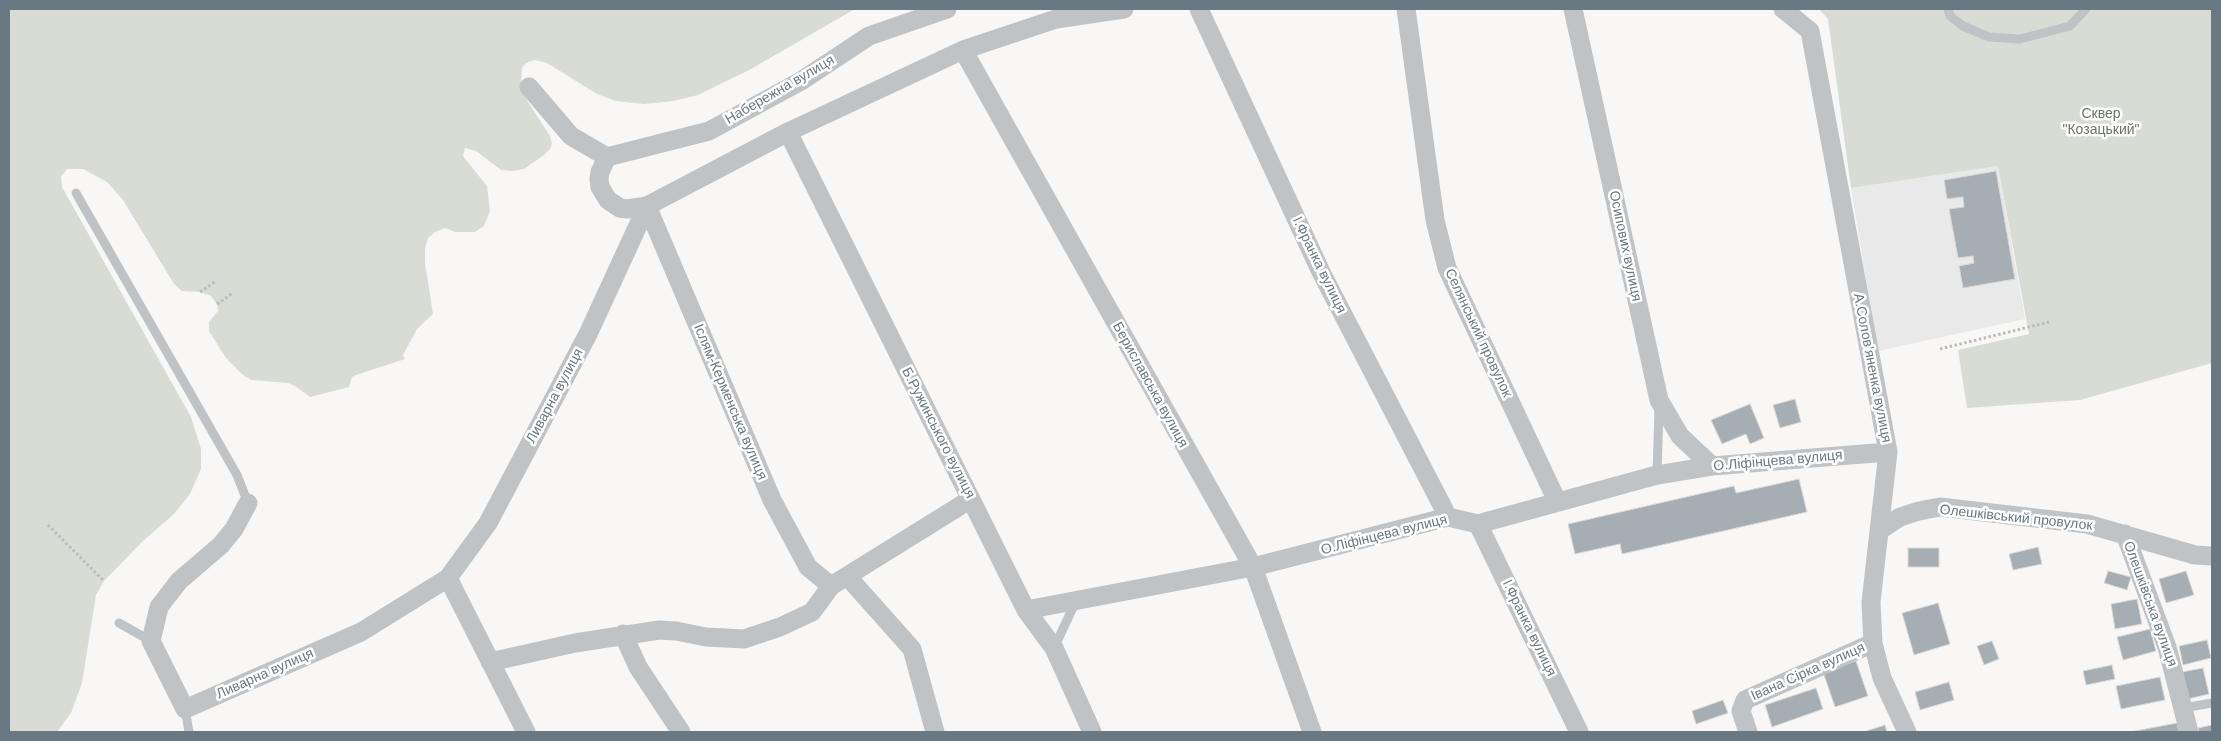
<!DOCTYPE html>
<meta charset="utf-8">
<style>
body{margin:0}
#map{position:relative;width:2221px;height:741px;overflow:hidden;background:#f8f7f5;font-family:Helvetica,sans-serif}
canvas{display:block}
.frame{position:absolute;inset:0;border:10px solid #697983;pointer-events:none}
</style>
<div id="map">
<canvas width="2221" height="741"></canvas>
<div class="frame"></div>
</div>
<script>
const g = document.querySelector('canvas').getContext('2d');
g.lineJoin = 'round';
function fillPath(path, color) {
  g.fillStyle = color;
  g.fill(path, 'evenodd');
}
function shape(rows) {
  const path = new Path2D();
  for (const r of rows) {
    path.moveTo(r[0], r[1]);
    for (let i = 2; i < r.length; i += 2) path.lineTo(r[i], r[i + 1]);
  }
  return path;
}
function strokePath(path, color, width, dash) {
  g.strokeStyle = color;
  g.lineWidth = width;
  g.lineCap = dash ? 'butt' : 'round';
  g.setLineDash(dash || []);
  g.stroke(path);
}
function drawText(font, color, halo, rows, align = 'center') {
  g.font = font + ' Helvetica,sans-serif';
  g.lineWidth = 5;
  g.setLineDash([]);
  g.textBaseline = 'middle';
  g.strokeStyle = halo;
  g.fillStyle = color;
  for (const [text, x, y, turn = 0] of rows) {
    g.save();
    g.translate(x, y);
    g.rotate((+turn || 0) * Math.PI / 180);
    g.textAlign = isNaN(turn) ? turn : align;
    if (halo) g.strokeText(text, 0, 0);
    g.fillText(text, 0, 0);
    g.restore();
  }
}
fillPath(shape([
 [1998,166,2025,319,1878,351,1851,188]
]), '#e8e9e8');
fillPath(shape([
 [9,9,855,9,751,69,698,95,673,101,644,104,616,101,597,94,547,63,535,60,526,63,522,68,521,81,523,94,550,136,552,144,550,149,544,155,524,169,512,171,501,170,476,151,465,148,463,156,487,186,490,211,484,226,475,232,455,232,445,228,435,232,428,238,425,248,425,263,433,314,417,329,403,355,405,359,356,375,352,377,349,387,310,397,295,386,288,383,251,380,243,375,226,358,209,331,209,322,218,311,217,304,211,296,200,292,182,291,174,284,123,200,107,182,83,169,67,169,61,177,62,187,191,417,201,449,201,469,190,494,174,514,143,541,104,581,96,595,82,683,71,713,57,732,9,732],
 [1819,9,2212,9,2212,363,2080,400,1967,408,1958,350,2029,334,1998,166,1851,188,1828,19]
]), '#d8dcd5');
const building = shape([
 [1996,171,2015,279,1963,288,1959,266,1974,263,1973,256,1958,258,1949,209,1964,207,1963,197,1947,199,1944,180,1996,171],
 [1795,399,1801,422,1780,428,1773,405,1795,399],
 [1750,404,1764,438,1750,444,1746,434,1722,444,1711,420,1750,404],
 [1799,479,1807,512,1622,554,1620,544,1575,554,1568,524,1734,486,1736,493,1799,479],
 [2038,547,2042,564,2013,570,2009,554,2038,547],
 [1908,548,1939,548,1939,567,1908,567,1908,548],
 [2108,571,2131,577,2127,590,2104,583,2108,571],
 [2186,571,2194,595,2166,603,2159,579,2186,571],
 [2137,599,2142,624,2115,629,2111,604,2137,599],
 [1938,603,1950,644,1914,655,1902,613,1938,603],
 [2150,629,2156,651,2123,660,2117,637,2150,629],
 [2207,640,2211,658,2183,665,2179,646,2207,640],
 [1992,641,1999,659,1984,665,1977,646,1992,641],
 [1856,661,1868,696,1835,707,1823,672,1856,661],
 [2112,665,2115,679,2086,685,2083,671,2112,665],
 [2203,668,2209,694,2188,699,2182,672,2203,668],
 [2160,677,2165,700,2121,709,2116,686,2160,677],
 [1949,682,1954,700,1920,710,1915,692,1949,682],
 [1816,688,1823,709,1772,727,1765,705,1816,688],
 [1723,700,1728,713,1696,724,1692,711,1723,700],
 [2177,723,2179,732,2130,732,2177,723],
 [1885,725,1887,732,1863,732,1885,725],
 [2212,725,2212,732,2199,732,2198,728,2212,725]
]);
fillPath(building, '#a7aeb3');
strokePath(building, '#d9d9d7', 1);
strokePath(shape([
 [200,292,216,281],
 [217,304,233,293],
 [1940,349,2049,322],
 [48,525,104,581]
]), '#b9bcbe', 3, [2.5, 2.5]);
strokePath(shape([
 [1948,9,1950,16,1963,26,1989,37,2020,39,2070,26,2086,9],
 [76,193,237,475,248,503],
 [1657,475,1659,408],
 [119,623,151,641],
 [1054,648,1076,601],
 [2183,708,2212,703],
 [185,709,189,732]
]), '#bfc3c6', 9);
strokePath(shape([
 [1199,9,1321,272,1448,517],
 [1406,9,1435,220,1447,268,1557,501],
 [1573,9,1659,400,1680,436,1712,466],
 [1783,9,1810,31,1888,452,1871,602,1873,643,1882,678,1907,732],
 [963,50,1253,567,1312,732],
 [529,87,571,136,607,157],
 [788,132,1026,610,1054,648,1092,732],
 [607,157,600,172,599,179,600,187,608,200,620,208,627,209,647,206,788,132,963,50,1056,19,1124,9],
 [607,157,709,131,801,81,869,36,947,9],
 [647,206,772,500,808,567,831,586],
 [248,503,234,529,221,545,179,581,159,607,151,641,185,709,361,632,448,578,488,523,588,334,647,206],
 [1478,524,1579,732],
 [1880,530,1900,517,1919,511,1940,507,2087,524,2195,555,2212,556],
 [2125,534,2167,647,2189,732],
 [847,576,912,649,935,732],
 [448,578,526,732],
 [1026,610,1253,567,1448,517,1478,524,1657,475,1712,466,1888,452],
 [623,634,638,667,681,732],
 [490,662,575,643,659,630,676,631,706,637,744,639,780,627,812,612,831,586,971,499],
 [1748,732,1741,711,1745,700,1873,643]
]), '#bfc3c6', 19);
drawText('14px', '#697983', '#fff', [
 ["Набережна вулиця",780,90,-30],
 ["Осипових вулиця",1625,246,78],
 ["І.Франка вулиця",1319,265,64],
 ["Селянський провулок",1478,333,65],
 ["А.Солов’яненка вулиця",1872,368,79],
 ["Бериславська вулиця",1150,385,61],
 ["Ливарна вулиця",555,396,-62],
 ["Іслям-Керменська вулиця",730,402,67],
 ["Б.Ружинського вулиця",938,433,63],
 ["О.Ліфінцева вулиця",1778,461,-5],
 ["Олешківський провулок",2016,518,6],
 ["О.Ліфінцева вулиця",1384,535,-14],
 ["Олешківська вулиця",2150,604,70],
 ["І.Франка вулиця",1529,628,64],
 ["Івана Сірка вулиця",1808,672,-24],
 ["Ливарна вулиця",265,674,-24]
]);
drawText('14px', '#677663', '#fff', [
 ["Сквер",2101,114],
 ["\"Козацький\"",2101,130]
]);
</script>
